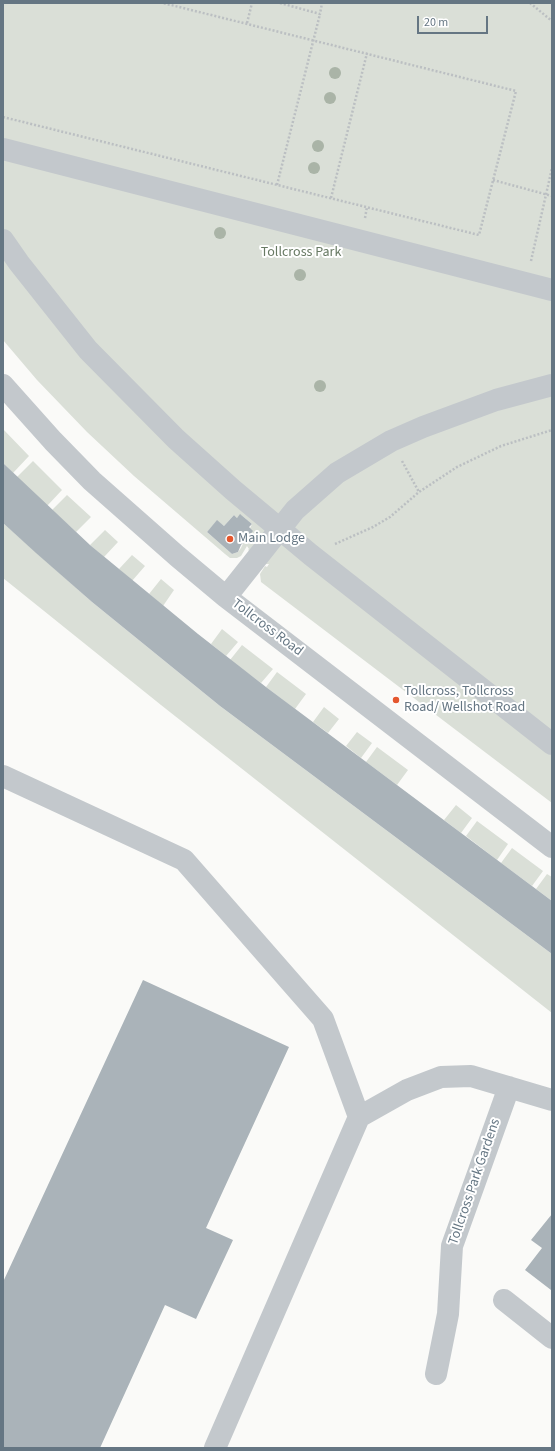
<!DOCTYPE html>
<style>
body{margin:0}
#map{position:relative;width:555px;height:1451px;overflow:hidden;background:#fafaf8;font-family:"Source Sans 3",sans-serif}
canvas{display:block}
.frame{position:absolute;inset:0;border:4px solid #657683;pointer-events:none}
.scale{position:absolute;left:417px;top:16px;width:71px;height:18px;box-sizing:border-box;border:2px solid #657683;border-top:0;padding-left:5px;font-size:12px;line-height:14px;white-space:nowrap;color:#657683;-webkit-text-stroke:3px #fff;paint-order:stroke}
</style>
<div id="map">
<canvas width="555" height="1451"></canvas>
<div class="frame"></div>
<div class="scale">20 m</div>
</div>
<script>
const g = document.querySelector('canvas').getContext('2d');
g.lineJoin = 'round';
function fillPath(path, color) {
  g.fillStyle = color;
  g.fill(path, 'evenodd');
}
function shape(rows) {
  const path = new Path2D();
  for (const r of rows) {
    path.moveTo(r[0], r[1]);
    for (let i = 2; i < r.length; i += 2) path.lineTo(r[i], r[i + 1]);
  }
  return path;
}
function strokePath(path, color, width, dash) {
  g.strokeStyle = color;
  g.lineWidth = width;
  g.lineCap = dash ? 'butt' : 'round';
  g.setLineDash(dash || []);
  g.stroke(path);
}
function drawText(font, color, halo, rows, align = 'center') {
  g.font = font + ' "Source Sans 3",sans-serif';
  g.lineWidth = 4;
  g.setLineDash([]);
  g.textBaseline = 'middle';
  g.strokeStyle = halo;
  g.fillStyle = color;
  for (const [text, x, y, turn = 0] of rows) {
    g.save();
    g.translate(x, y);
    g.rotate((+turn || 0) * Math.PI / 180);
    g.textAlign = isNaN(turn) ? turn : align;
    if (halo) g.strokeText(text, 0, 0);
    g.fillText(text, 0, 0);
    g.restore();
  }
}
fillPath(shape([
 [3,3,552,3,552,803,261,582,260,574,265,566,267,567,269,564,265,564,248,550,249,549,247,546,241,556,237,558,230,558,225,554,134,476,87,432,37,380,3,340],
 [234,515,237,518,241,515,252,524,241,548,238,552,232,554,207,532,217,521,224,526],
 [3,429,29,456,13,473,3,463],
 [33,461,62,490,47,506,17,477],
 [67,495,91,517,76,532,52,510],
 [3,523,92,602,220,706,552,954,552,1013,161,705,3,578],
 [105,530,118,542,104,557,90,545],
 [132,555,145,566,132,581,119,569],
 [161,579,174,590,163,606,149,594],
 [222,629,238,642,226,656,211,644],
 [242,645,273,669,261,683,230,660],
 [277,672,306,694,295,709,266,687],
 [324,707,339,719,328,733,313,722],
 [357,732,372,743,361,758,346,746],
 [377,747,408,770,397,785,366,762],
 [456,805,472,818,461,833,444,820],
 [477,821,508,844,497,860,466,836],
 [512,848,543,871,532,886,501,863],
 [547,874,552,877,552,901,536,889]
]), '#dadfd7');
fillPath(shape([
 [3,463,90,545,198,634,266,687,552,901,552,954,220,706,92,602,36,553,3,523],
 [240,514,252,524,249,527,253,531,241,545,238,552,232,554,207,532,217,520,224,526,234,515,237,518],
 [143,980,289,1047,206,1228,233,1240,196,1319,165,1305,100,1448,3,1448,3,1282],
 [552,1214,552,1288,551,1290,525,1270,542,1248,531,1240]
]), '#aab3b9');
strokePath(shape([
 [280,3,320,14,322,3],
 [530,3,552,21],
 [247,23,252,3],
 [3,117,479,235,516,91,163,3],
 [493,180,552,196],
 [277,185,320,14],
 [331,198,367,53],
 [365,218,367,207],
 [531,261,552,168],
 [402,461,419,492],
 [335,544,373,527,390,517,419,492,457,467,501,446,552,430]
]), '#bbbfc2', 2.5, [2, 2]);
strokePath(shape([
 [3,149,552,290],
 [3,240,19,263,88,350,176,439,233,490,311,555,552,744],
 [3,385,53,441,92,481,177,556,226,597,552,847],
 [226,597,295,510,337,473,391,441,423,427,496,400,552,385],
 [3,776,184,860,323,1019,359,1117],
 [504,1300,552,1338],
 [436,1374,448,1314,452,1246,509,1087],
 [215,1448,359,1117,407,1090,441,1077,471,1076,552,1100]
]), '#c3c8cc', 22);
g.fillStyle = '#aab4a7';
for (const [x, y] of [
 [335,73],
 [330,98],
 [318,146],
 [314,168],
 [220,233],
 [300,275],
 [320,386]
]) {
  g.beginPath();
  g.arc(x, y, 6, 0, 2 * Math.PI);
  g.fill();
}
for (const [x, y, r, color] of [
 [230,539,4,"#e4572e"],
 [396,700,4,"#e4572e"]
]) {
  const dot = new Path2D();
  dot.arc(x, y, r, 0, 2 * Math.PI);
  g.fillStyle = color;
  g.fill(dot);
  strokePath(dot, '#fff', 1.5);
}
drawText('14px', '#687a64', '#fff', [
 ["Tollcross Park",301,253]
]);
drawText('14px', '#657683', '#fff', [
 ["Main Lodge",238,539],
 ["Tollcross, Tollcross",404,692],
 ["Road/ Wellshot Road",404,708]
], 'left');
drawText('14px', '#657683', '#fff', [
 ["Tollcross Road",267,628,37],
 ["Tollcross Park Gardens",475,1182,-71]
]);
</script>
